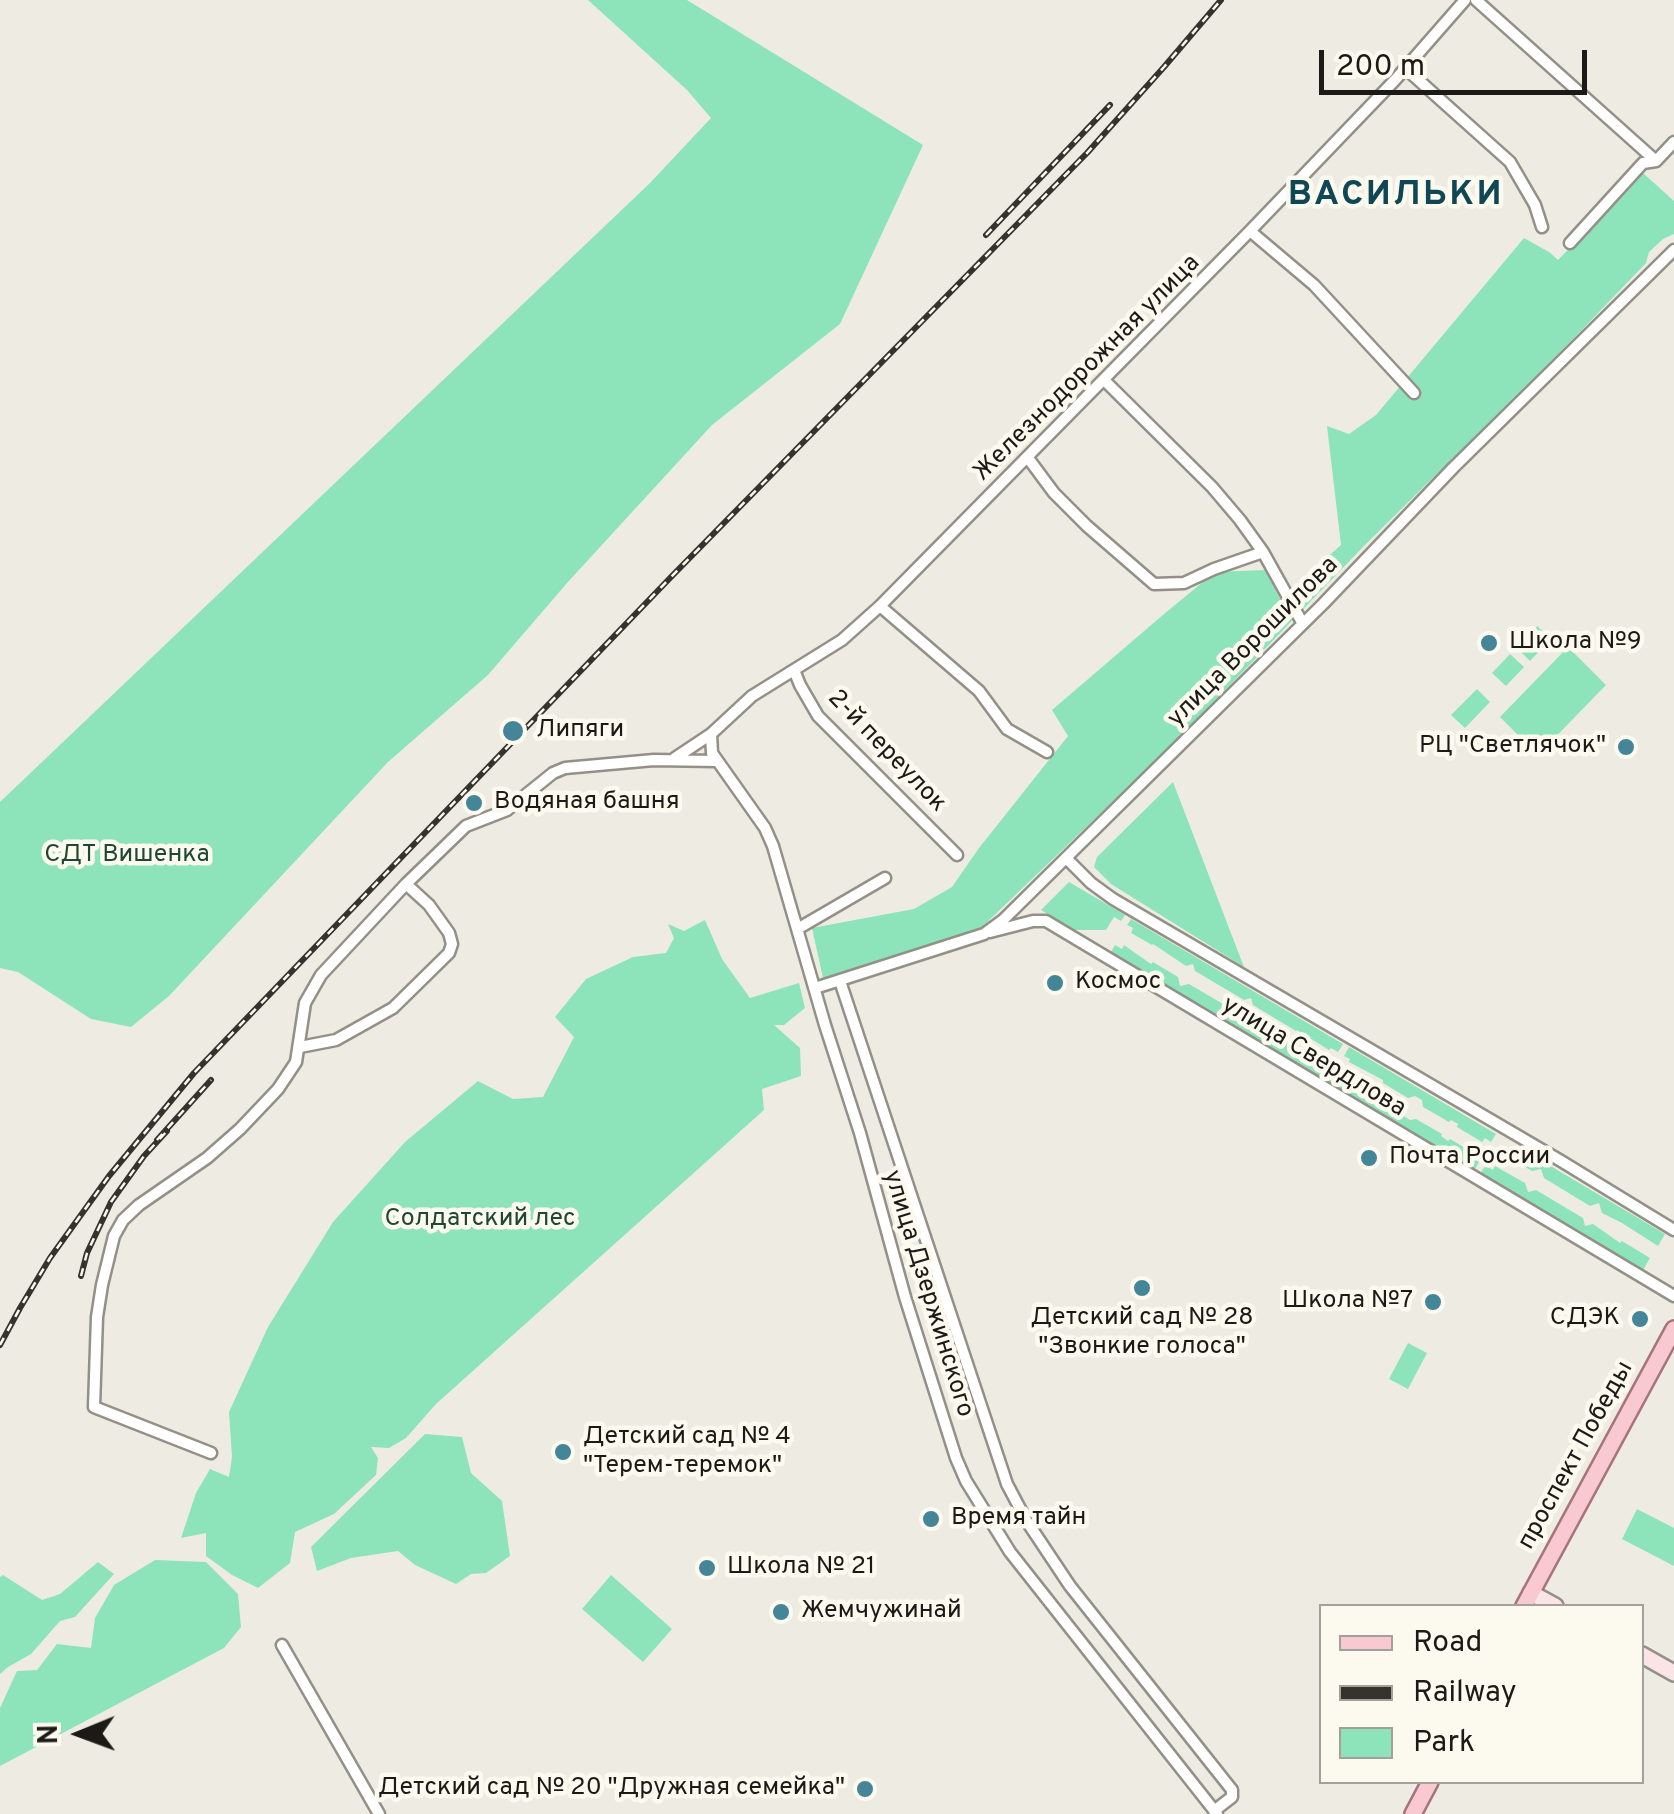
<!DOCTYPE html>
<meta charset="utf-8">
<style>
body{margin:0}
#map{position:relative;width:1674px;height:1814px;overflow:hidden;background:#eeece2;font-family:Overpass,sans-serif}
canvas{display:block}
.legend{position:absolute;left:1319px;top:1604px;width:325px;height:180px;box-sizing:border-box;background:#fcf9ef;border:2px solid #a2a098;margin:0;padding:12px 18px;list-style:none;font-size:30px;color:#1b1a16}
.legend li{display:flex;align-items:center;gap:20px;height:50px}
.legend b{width:50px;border:2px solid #a2a098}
.north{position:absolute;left:30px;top:1684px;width:100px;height:100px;-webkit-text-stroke:8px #fcf9ef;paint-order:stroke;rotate:269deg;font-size:28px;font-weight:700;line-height:40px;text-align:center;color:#1b1a16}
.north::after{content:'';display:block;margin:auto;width:35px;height:45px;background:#1b1a16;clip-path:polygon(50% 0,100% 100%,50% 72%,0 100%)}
.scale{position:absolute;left:1319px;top:50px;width:268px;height:45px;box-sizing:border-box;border:5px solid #1b1a16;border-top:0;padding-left:12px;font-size:30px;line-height:35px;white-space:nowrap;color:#1b1a16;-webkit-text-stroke:8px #fcf9ef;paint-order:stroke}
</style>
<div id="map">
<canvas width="1674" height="1814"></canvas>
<ul class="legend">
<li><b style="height:12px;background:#f8c9d0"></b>Road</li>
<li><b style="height:12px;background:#34332e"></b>Railway</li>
<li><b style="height:28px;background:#8de4ba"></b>Park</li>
</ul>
<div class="north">N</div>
<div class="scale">200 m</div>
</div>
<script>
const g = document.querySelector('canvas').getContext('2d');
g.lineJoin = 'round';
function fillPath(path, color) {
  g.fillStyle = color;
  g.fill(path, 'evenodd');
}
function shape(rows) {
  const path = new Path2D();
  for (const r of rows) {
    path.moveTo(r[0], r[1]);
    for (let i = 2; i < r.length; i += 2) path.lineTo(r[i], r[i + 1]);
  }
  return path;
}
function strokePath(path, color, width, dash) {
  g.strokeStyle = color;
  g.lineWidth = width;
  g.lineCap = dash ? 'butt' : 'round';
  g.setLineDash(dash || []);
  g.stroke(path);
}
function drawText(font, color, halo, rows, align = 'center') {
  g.font = font + ' Overpass,sans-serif';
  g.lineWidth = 9;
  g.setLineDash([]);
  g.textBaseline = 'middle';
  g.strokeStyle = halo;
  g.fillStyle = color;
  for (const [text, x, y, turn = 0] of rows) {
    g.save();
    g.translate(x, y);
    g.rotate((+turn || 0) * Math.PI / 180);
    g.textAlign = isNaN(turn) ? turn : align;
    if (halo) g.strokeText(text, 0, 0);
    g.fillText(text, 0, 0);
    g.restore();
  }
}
fillPath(shape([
 [588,0,687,0,923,145,840,324,712,425,567,583,488,675,388,762,169,996,131,1027,91,1019,18,972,0,968,0,802,650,183,711,118,687,90],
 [1643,173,1674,201,1674,234,1663,239,1649,252,1646,263,1574,338,1364,546,1181,736,982,927,887,961,823,978,812,928,914,909,952,887,979,848,1068,736,1052,710,1164,614,1215,572,1265,570,1280,599,1341,545,1327,426,1349,434,1376,415,1524,238,1549,252,1558,260],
 [1537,626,1551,639,1530,661,1517,648],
 [1568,647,1606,685,1538,755,1500,717],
 [1510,654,1524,667,1506,686,1492,673],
 [1477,689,1490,702,1465,728,1451,715],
 [1173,782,1244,967,1111,884,1094,867,1097,857],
 [1069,882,1125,915,1121,921,1114,917,1106,930,1075,930,1041,910],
 [1131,919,1343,1044,1338,1052,1331,1048,1329,1050,1297,1030,1296,1031,1253,1005,1251,998,1244,1000,1195,971,1193,964,1186,966,1153,944,1152,945,1131,933,1133,928,1127,925],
 [705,920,722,959,750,998,799,983,805,1008,784,1025,774,1025,800,1048,801,1076,762,1089,764,1110,436,1404,406,1438,389,1448,371,1447,378,1458,376,1475,334,1514,295,1532,290,1563,258,1588,232,1575,206,1556,206,1533,181,1538,196,1493,210,1469,229,1477,232,1457,229,1412,268,1327,333,1222,405,1142,478,1081,513,1099,543,1097,574,1037,555,1017,586,979,633,957,666,953,674,938,668,924,684,931],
 [1115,945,1122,949,1124,945,1151,964,1153,962,1178,977,1180,986,1189,984,1235,1011,1237,1020,1246,1018,1288,1043,1287,1045,1294,1050,1296,1048,1321,1063,1319,1068,1326,1072,1322,1079,1111,952],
 [1349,1047,1496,1134,1491,1142,1485,1138,1482,1142,1457,1127,1458,1124,1451,1120,1449,1122,1423,1107,1422,1100,1415,1096,1408,1098,1383,1083,1383,1080,1349,1062,1350,1059,1344,1056],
 [1342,1075,1367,1089,1366,1092,1374,1097,1376,1095,1399,1109,1400,1114,1410,1120,1416,1119,1442,1134,1441,1136,1448,1141,1450,1139,1475,1154,1473,1158,1479,1162,1474,1171,1328,1082,1332,1076,1338,1079],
 [1524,1153,1532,1155,1665,1234,1658,1246,1622,1223,1602,1213,1599,1203,1590,1206,1544,1178,1541,1169,1532,1171,1518,1163],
 [1485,1166,1493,1170,1495,1166,1525,1183,1528,1192,1536,1190,1583,1218,1585,1226,1593,1224,1620,1243,1622,1241,1650,1258,1642,1272,1480,1174],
 [1408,1343,1427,1353,1408,1389,1389,1379],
 [425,1434,462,1437,471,1473,502,1501,510,1556,486,1573,471,1574,456,1584,415,1565,398,1551,351,1558,317,1571,311,1547],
 [1637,1509,1674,1528,1674,1566,1622,1539],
 [155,1560,206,1562,238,1594,241,1627,224,1648,0,1766,0,1708,17,1671,37,1670,57,1644,91,1648,95,1618,114,1585],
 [98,1562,114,1574,75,1617,60,1621,31,1654,8,1667,0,1674,0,1577,3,1575,42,1600,60,1594],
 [611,1575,672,1629,643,1662,582,1609]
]), '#8de4ba');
const minor = shape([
 [1476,0,1656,161],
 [1405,68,1510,162,1535,205,1542,227],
 [1250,231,1314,285,1414,393],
 [1570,243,1643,163,1656,161,1674,142],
 [1104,380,1212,487,1240,520,1263,552,1303,624],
 [1028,458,1054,493,1087,526,1154,584,1184,583,1214,569,1263,552],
 [880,606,979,691,1007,729,1047,752],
 [794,670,800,685,818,716,957,855],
 [711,734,712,753,765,828,773,846,825,1025,860,1133,905,1297,956,1458,966,1481,1010,1552,1217,1814],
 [675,758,711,734,752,696,842,640,880,606,1250,231,1395,80,1465,0],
 [1067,859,1091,883,1113,899,1561,1161,1674,1230],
 [799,928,885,878],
 [990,932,1033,921,1046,921,1674,1296],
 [840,981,1007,1484,1026,1520,1070,1586,1232,1790,1232,1797,1214,1811],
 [815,988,984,934,1003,920,1323,604,1453,468,1674,250],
 [300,1047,336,1040,393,1008,449,953,452,944,449,933,429,905,406,884],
 [211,1453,94,1407,97,1317,102,1285,114,1236,123,1220,139,1205,207,1158,240,1129,278,1089,296,1062,305,1003,321,975,406,884,466,826,507,810,553,773,565,768,654,760,717,761],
 [282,1645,379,1814]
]);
const secondary = shape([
 [1531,1593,1555,1606],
 [1642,1655,1674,1673]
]);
const primary = shape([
 [1524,1606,1674,1329],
 [1413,1814,1430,1782]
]);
strokePath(minor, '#939087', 15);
strokePath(secondary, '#939087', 20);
strokePath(primary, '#a7747a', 20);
strokePath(minor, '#fff', 10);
strokePath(secondary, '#fbe4e7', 15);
strokePath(primary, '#f8c9d0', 15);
const rail = shape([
 [986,235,1110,105],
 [157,1140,211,1080],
 [81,1276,87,1253,111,1202,144,1156,167,1131],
 [0,1345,20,1308,50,1258,109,1176,194,1073,671,577,1087,153,1164,67,1221,0]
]);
strokePath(rail, '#34332e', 6);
strokePath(rail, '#fcf9ef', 2.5, [8]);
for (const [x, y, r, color] of [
 [1489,643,10,"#458598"],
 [513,731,12,"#458598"],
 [1626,747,10,"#458598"],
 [474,803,10,"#458598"],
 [1055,983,10,"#458598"],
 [1369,1158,10,"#458598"],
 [1142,1288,10,"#458598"],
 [1433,1302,10,"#458598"],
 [1640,1319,10,"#458598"],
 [563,1452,10,"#458598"],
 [931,1519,10,"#458598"],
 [707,1568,10,"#458598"],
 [781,1612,10,"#458598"],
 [865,1789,10,"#458598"]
]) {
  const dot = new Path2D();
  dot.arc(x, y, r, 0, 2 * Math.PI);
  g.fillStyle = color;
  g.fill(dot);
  strokePath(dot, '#fcf9ef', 4);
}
drawText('25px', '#1b1a16', '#fcf9ef', [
 ["Железнодорожная улица",1088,369,-45],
 ["улица Ворошилова",1254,643,-45],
 ["2-й переулок",886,752,46],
 ["улица Свердлова",1313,1058,31],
 ["улица Дзержинского",927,1294,73],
 ["проспект Победы",1577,1456,-61]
]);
drawText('25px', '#1b1a16', '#fcf9ef', [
 ["Школа №9",1509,643],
 ["Липяги",536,731],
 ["РЦ \"Светлячок\"",1606,747,"right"],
 ["Водяная башня",494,803],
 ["Космос",1075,983],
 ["Почта России",1389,1158],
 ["Школа №7",1413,1302,"right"],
 ["Детский сад № 28",1142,1319,"center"],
 ["\"Звонкие голоса\"",1142,1348,"center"],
 ["СДЭК",1620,1319,"right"],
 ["Детский сад № 4",583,1438],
 ["\"Терем-теремок\"",583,1467],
 ["Время тайн",951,1519],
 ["Школа № 21",727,1568],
 ["Жемчужинай",801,1612],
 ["Детский сад № 20 \"Дружная семейка\"",845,1789,"right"]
], 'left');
drawText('25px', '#1f4734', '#fcf9ef', [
 ["СДТ Вишенка",127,856],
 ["Солдатский лес",480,1220]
]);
g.letterSpacing = '2.5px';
drawText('bold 35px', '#0f4755', '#fcf9ef', [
 ["ВАСИЛЬКИ",1396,197]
]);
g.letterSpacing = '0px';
</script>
